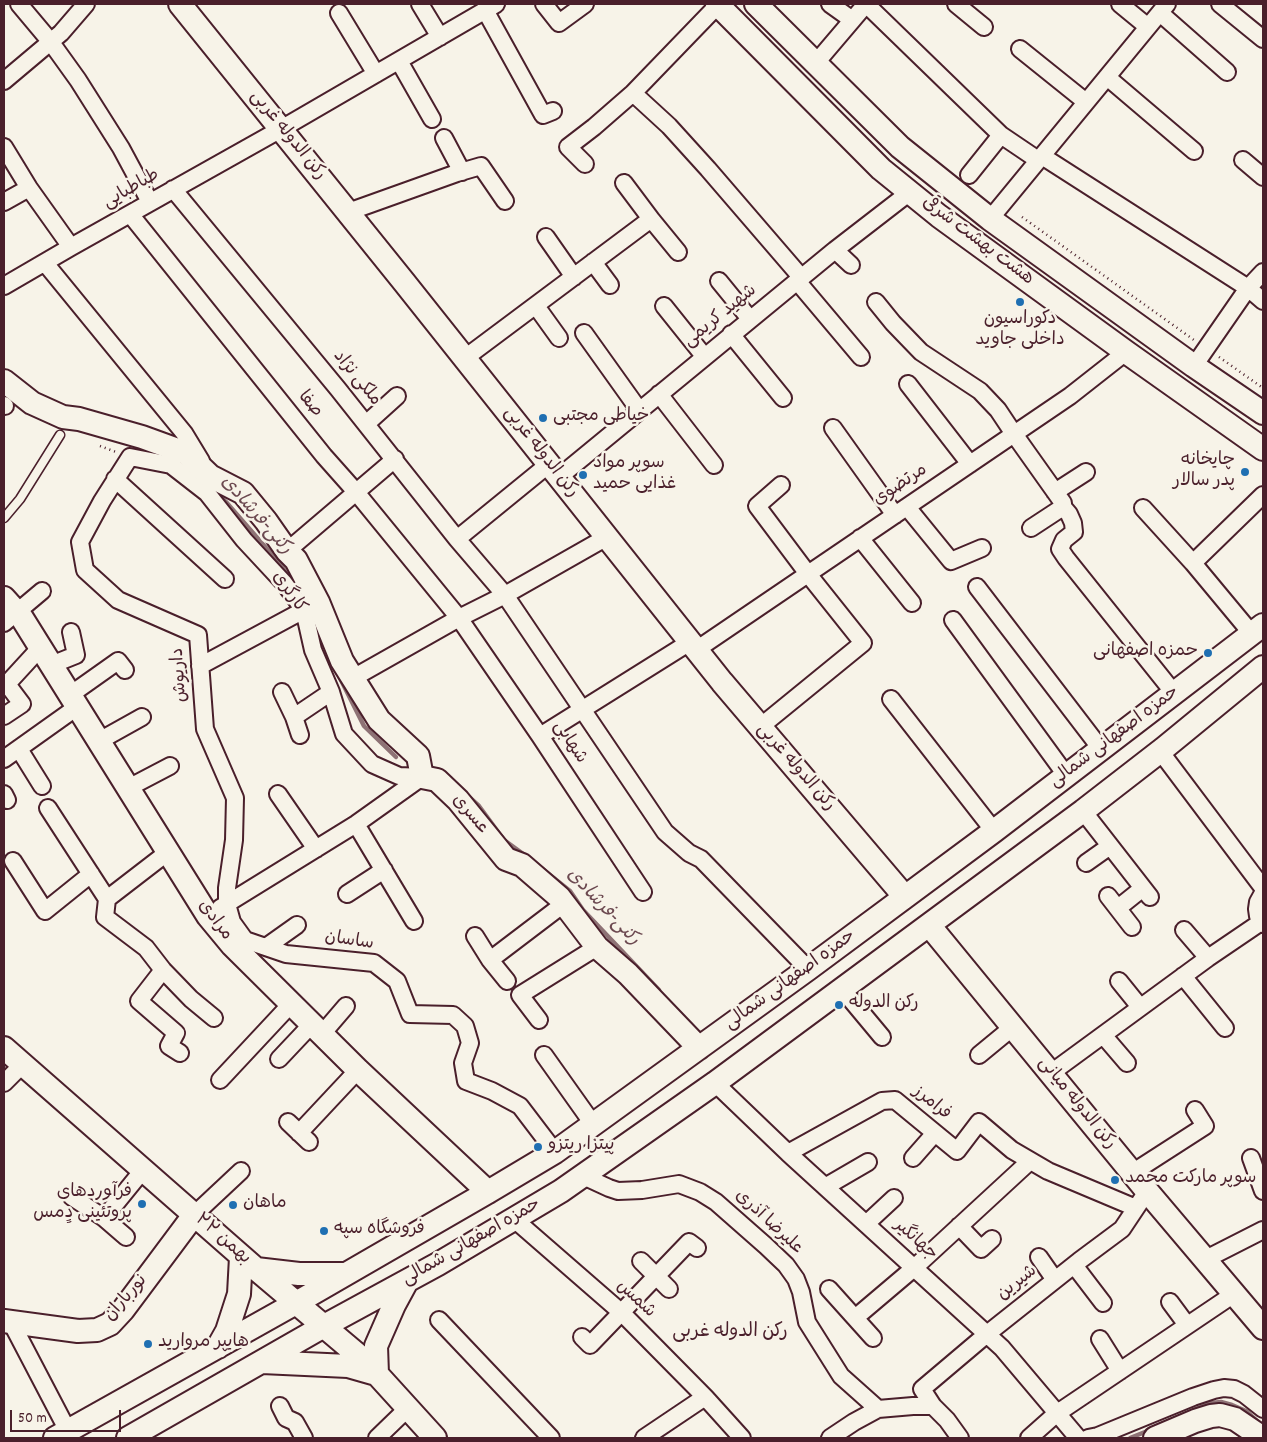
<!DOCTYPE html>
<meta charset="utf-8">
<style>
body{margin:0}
#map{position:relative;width:1267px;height:1442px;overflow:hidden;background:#f7f3e8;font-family:Dekko,sans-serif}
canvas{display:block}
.frame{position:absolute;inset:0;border:5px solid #4a1f2b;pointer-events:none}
.scale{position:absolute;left:10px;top:1410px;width:111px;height:22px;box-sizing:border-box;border:2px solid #4a1f2b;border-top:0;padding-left:6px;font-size:15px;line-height:18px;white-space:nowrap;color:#4a1f2b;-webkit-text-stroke:4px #f7f3e8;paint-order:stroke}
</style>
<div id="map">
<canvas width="1267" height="1442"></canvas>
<div class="frame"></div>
<div class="scale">50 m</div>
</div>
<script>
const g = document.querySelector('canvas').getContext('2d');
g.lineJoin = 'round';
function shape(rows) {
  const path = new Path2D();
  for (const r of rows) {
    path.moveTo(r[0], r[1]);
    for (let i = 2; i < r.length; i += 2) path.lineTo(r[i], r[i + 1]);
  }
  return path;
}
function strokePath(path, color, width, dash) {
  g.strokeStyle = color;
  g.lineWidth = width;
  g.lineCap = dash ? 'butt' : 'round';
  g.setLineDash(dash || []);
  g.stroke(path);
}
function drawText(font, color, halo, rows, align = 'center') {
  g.font = font + ' Dekko,"Playpen Sans Arabic",sans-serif';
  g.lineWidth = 5;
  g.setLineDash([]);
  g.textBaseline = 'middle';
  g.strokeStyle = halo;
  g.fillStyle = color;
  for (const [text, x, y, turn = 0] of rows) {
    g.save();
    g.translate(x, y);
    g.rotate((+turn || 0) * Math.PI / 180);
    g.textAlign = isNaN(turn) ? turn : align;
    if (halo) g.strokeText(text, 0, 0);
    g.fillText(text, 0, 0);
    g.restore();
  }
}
strokePath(shape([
 [215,491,226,502,274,557,292,580],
 [339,676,364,726,396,757],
 [468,796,479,806,504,840,526,856],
 [540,867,570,891,583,910,659,990],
 [1193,1410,1211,1403,1221,1402,1232,1405,1246,1411,1258,1422],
 [1130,1438,1150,1430]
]), '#8e7275', 4.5);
const lane = shape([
 [4,518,20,499,60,435]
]);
const street = shape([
 [19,4,50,41,78,80,121,148,150,202],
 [420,4,440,37],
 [544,4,559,23,585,4],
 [830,4,851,19],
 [866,4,1001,135,1038,160],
 [956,4,984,27],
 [1120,4,1148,27],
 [1220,4,1263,39],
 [485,10,543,115,553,111],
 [339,13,376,74],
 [1160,13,1227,72],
 [1020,49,1086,102],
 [399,61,432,119],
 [815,64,866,4],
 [1107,77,1194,151],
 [4,81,61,33,86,4],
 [633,93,669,126,708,169,801,277],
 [444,138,462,172],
 [4,147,29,188,71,247],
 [1042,156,1248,288,1263,301],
 [1243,160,1263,177],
 [585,164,568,147,594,127,633,93,718,5],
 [969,175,1001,135],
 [624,183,651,219,678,252],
 [173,189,338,389,457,539,505,595,665,832,689,853,701,859,808,969],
 [4,202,29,188],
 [348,212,457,173,481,166,505,201],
 [130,214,324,456,356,492,459,618,540,736,643,892],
 [990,219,1167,4],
 [546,237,574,277],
 [835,250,851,265],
 [593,262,610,285],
 [45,263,184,433,201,461],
 [719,281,750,319],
 [797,281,861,357],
 [4,286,71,247,281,129,496,4],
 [876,302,893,323,921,352,980,391,998,410,1014,434,1063,503,1063,507,1069,514,1073,523,1074,532,1064,540,1060,549,1066,558,1174,693],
 [536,306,559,338],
 [664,306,704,356],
 [584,333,639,410],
 [731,334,783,398],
 [465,358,651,219],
 [1194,366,1248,288,1263,272],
 [908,384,970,464],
 [659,394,714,465],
 [4,405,5,406],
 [366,424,397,396],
 [833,428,895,515],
 [559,477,835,250,910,192],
 [115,479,225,579],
 [1055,492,1086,472],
 [907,507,951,561,982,548],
 [1143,508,1193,563,1252,634],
 [1031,528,1063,507],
 [860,538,912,603],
 [457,539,549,464],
 [287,551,395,459],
 [1193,563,1263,495],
 [977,587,1101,749],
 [953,620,1066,775],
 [4,623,42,591],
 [696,650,1070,396,1126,352],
 [51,665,76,655,71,632],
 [200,666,304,610],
 [353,678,459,618,505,595,607,537],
 [282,692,294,717,300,735],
 [70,695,118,661,125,670],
 [891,699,994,831],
 [4,716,22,704,7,684,40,648],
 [294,717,331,692],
 [760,727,863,643,808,574,757,506,781,485],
 [540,736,690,642],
 [99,741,142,717],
 [19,749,42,786],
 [1160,751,1263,888],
 [4,759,77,707],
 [422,777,399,776,372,764,344,734,331,692,313,650,304,610,284,583,244,540,207,493,171,465,130,457,102,501,80,542,85,570,118,600,198,635,205,729,235,798,234,840,227,888,227,904,232,922,245,940,286,954,374,963,397,981,410,1014,453,1015,465,1026,470,1043,463,1063,466,1081,492,1091,520,1106,555,1152],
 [128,788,170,766],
 [4,794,7,800],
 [278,794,316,849],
 [48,808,107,899],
 [1083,811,1150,897],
 [356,824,414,921],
 [168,852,107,899,105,917,146,948,163,970,191,999,214,1018],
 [13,861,45,911,91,874],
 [1086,863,1110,846],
 [1263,893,1258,902,1257,909,1258,916,1263,924],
 [347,894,384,870],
 [1108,896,1132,927],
 [220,908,356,824,422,777],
 [1118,908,1143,888],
 [1184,930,1208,958],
 [475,936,490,960,507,981],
 [266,947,297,925],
 [490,960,565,903],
 [163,970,139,1001,176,1033,169,1046,180,1053],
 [1183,976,1225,1028],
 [1119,981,1140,1007],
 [842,989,882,1037],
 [539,1020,520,995,597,947],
 [322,1034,346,1006],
 [1103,1035,1127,1063],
 [544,1055,593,1124],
 [979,1055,1013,1027],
 [279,1059,312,1024],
 [1051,1073,1208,958,1261,922],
 [220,1080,291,1004],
 [4,1083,23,1064],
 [715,1083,788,1153,1002,1348,1078,1438],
 [288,1122,309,1142],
 [299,1133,358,1070],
 [788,1153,882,1101,895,1100,957,1151,979,1122,1012,1150,1048,1171,1136,1208],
 [913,1158,935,1133],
 [1251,1158,1263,1191],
 [1132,1173,1205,1126,1195,1110],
 [583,1176,609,1188,618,1191,642,1190,679,1184,700,1192,716,1202,766,1246,786,1265,796,1279,801,1292,807,1322,841,1376,878,1409,913,1406,933,1406,947,1420,960,1438],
 [825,1187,868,1162],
 [72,1197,104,1218,126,1237],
 [194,1215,241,1171],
 [104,1218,143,1170],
 [514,1219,622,1313,705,1397,742,1438],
 [866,1224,894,1198],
 [959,1226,981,1249,992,1239],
 [1039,1257,1055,1280],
 [1206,1259,1263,1230],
 [641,1261,669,1289],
 [1074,1265,1103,1303],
 [829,1289,855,1318],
 [1170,1302,1187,1325],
 [439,1320,551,1438],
 [11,1322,68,1431],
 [582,1337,590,1345,689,1242,697,1248],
 [873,1338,855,1318,914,1268,1030,1161],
 [1100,1339,1120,1371],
 [280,1406,286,1418,295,1422,304,1438],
 [933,1406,922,1389,987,1334,1079,1261,1122,1229,1142,1199],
 [377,1438,408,1408],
 [644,1438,705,1397],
 [830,1438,854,1422,878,1409],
 [1029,1438,1056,1414,1234,1294],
 [1088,1438,1098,1436,1193,1397,1214,1390,1224,1388,1234,1389,1244,1394,1263,1409]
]);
const secondary = shape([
 [180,4,404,282,722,682,905,897],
 [717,4,881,169,939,216,1126,352,1263,449],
 [756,4,900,147,990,219,1194,366,1263,413],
 [4,381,32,403,63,417,79,419,142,437,186,453,210,476,243,493,266,521,287,551,296,560,318,602,342,661,379,720,418,756,422,777,437,780,458,800,506,859,522,865,559,897,597,947,628,974,699,1048],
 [4,598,22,618,208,916,232,945,358,1070,488,1192],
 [929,925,1147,1191,1263,1328],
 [4,1048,256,1269,365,1361,435,1438],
 [256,1269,299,1274,345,1274],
 [4,1321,78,1331,97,1330,110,1324,123,1310,194,1215],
 [218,1347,227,1331,239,1294,241,1257],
 [262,1362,348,1366,376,1374],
 [377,1374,376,1346,394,1305,407,1281],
 [55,1438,296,1303,488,1192,555,1152,808,969,994,831,1263,625],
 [128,1438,324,1326,438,1264,561,1191,715,1083,1083,811,1163,749,1263,667],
 [1155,1438,1195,1421,1211,1416,1220,1415,1235,1419,1263,1438]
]);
strokePath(lane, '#4a1f2b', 11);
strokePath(street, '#4a1f2b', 20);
strokePath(secondary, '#4a1f2b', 26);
strokePath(shape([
 [1022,217,1194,340],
 [1219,357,1263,388],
 [100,446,116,452]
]), '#4a1f2b', 2.5, [1, 4]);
strokePath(lane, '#f7f3e8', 8);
strokePath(street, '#f7f3e8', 16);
strokePath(secondary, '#f7f3e8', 22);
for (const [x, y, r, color] of [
 [1020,302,5,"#1f6fb2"],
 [543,418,5,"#1f6fb2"],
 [1245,472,5,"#1f6fb2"],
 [583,475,5,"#1f6fb2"],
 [1208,653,5,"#1f6fb2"],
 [839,1005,5,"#1f6fb2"],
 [538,1147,5,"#1f6fb2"],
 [1115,1180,5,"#1f6fb2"],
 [142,1204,5,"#1f6fb2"],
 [233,1205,5,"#1f6fb2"],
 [324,1231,5,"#1f6fb2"],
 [148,1344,5,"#1f6fb2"]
]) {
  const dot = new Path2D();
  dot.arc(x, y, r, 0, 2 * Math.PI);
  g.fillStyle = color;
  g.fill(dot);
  strokePath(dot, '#f7f3e8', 2);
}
drawText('18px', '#4a1f2b', '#f7f3e8', [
 ["رکن الدوله غربی",287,136,51],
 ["طباطبایی",132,190,-30],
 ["هشت بهشت شرقی",977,242,37],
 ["شهید کریمی",721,317,-39],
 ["ملکی نژاد",356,379,51],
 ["صفا",309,405,51],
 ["رکن الدوله غربی",540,453,52],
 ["مرتضوی",901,486,-34],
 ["کارگری",288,593,55],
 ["داریوش",181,675,-94],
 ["حمزه اصفهانی شمالی",1115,738,-37],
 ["شهابی",569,743,57],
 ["رکن الدوله غربی",795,768,49],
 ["عسری",469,815,49],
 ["مرادی",214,921,53],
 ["ساسان",349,942,9],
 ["حمزه اصفهانی شمالی",791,981,-36],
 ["فرامرز",931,1104,39],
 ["رکن الدوله میانی",1076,1104,51],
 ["علیرضا آذری",768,1223,43],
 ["۲۲ بهمن",222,1240,41],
 ["جهانگیر",915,1241,42],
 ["حمزه اصفهانی شمالی",472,1243,-30],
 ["شیرین",1018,1284,-38],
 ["نورباران",127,1299,-49],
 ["شمس",635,1300,43]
]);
drawText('18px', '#4a1f2b', '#f7f3e8', [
 ["دکوراسیون",1020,321,"center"],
 ["داخلی جاوید",1020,342,"center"],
 ["خیاطی مجتبی",553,418],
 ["چایخانه",1235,462,"right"],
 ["پدر سالار",1235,483,"right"],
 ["سوپر مواد",593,465],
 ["غذایی حمید",593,486],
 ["حمزه اصفهانی",1198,653,"right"],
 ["رکن الدوله",849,1005],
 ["پیتزا ریتزو",548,1147],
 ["سوپر مارکت محمد",1125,1180],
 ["فرآوردهای",132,1194,"right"],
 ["پروتئینی دٍمس",132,1215,"right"],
 ["ماهان",243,1205],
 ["فروشگاه سپه",334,1231],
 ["هایپر مروارید",158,1344]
], 'left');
drawText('italic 19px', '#6c4950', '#f7f3e8', [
 ["رکنی-فرشادی",255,516,49],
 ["رکنی-فرشادی",602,908,47]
]);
drawText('19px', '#4a1f2b', '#f7f3e8', [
 ["رکن الدوله غربی",730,1333]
]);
</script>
